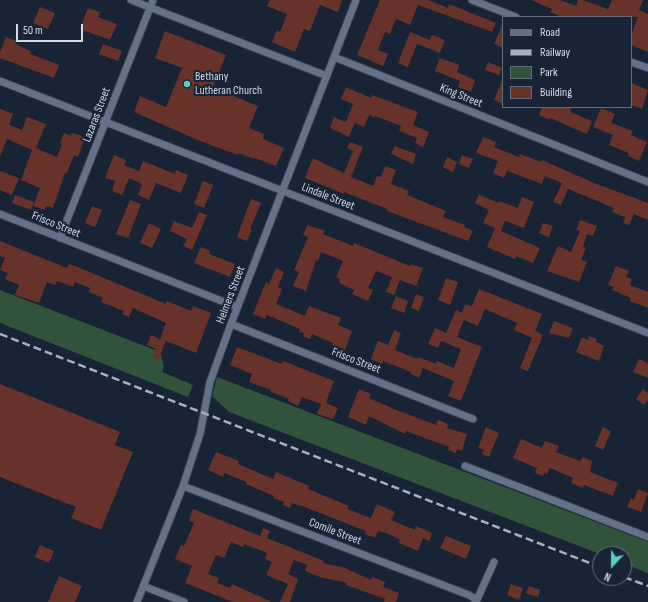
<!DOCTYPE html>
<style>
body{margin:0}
#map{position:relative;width:648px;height:602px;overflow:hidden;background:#182336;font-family:"Sofia Sans Condensed",sans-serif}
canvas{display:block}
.legend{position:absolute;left:502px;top:16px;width:130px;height:92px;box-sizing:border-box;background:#182336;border:1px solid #626c7c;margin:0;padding:5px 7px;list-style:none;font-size:12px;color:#d2d9e6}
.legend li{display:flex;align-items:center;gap:8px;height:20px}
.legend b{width:20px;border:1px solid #626c7c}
.north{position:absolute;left:592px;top:546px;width:40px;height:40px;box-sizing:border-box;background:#182336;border:1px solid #626c7c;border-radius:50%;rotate:202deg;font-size:11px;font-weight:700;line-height:16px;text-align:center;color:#d2d9e6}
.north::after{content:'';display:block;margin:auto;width:14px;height:18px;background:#58cec0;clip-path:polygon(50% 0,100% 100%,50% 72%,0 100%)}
.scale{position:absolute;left:16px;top:24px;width:67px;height:18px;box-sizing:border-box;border:2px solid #d2d9e6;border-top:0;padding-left:5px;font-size:12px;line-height:14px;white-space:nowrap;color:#d2d9e6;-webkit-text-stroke:3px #182336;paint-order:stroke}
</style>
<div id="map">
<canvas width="648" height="602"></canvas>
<ul class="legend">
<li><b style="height:5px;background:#647189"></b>Road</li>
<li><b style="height:5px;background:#a8b0bf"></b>Railway</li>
<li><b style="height:11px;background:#32533b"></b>Park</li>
<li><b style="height:11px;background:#673229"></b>Building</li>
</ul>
<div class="north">N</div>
<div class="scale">50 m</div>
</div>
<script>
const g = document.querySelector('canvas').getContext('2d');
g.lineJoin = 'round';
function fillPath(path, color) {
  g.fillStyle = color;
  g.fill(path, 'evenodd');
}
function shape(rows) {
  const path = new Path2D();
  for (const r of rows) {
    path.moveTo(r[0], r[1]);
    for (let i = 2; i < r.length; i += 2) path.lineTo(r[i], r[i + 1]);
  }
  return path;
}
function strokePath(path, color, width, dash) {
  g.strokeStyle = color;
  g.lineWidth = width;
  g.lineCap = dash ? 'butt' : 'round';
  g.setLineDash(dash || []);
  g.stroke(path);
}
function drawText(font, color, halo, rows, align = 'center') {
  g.font = font + ' "Sofia Sans Condensed",sans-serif';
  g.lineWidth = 4;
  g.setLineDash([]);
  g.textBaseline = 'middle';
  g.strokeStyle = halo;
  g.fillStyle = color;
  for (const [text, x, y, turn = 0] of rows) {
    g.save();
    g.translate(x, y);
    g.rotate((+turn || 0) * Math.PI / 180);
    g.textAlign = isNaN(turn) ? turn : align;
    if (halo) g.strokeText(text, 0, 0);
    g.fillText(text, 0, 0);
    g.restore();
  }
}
fillPath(shape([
 [0,290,160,352,164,366,162,372,193,385,188,397,0,323],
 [217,377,648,542,648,573,624,564,624,554,600,554,229,412,212,396]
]), '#32533b');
fillPath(shape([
 [270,0,342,0,338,12,320,5,310,31,304,29,295,52,272,42,277,30,280,32,287,14,267,6],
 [380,0,428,0,448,8,449,4,496,23,492,32,418,5,410,25,396,19,390,34,385,32,378,50,388,54,383,66,357,55],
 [531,0,560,0,576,6,578,0,583,0,608,9,612,0,643,0,639,10,648,14,648,52,631,45,631,35,638,17,562,17,550,12,552,9],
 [40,7,55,13,48,29,33,23],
 [88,8,100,12,98,17,117,24,110,40,80,29],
 [503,23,503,48,494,44],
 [165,31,226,55,212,90,226,96,226,93,258,106,249,128,264,134,263,139,284,148,276,166,255,158,254,159,239,153,238,155,200,141,134,112,140,96,166,107,182,68,155,58],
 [410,32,430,40,432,35,445,40,440,53,417,44,408,67,398,63],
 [6,37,17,41,15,44,31,51,30,54,59,65,54,78,0,58,0,52],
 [103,44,122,51,118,61,99,54],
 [440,58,459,65,457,72,475,80,471,92,458,87,460,81,435,71],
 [488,62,502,68,499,75,485,70],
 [503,78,503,104,494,100],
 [631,83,648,90,642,109,631,105],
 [346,87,371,98,372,95,418,112,413,125,429,132,423,147,415,143,417,138,399,131,401,126,375,116,375,118,369,115,364,127,355,123,349,137,330,128,334,117,346,122,353,104,341,99],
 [542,107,572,107,570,112,592,121,587,134,550,118,550,120,539,115],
 [601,108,615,114,611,123,633,131,631,135,647,142,639,161,628,156,629,153,609,145,613,135,593,127],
 [0,109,13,114,9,125,22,130,27,117,46,124,36,148,57,157,62,144,60,143,64,133,71,136,72,133,85,137,78,157,74,155,67,173,65,173,53,208,46,206,45,210,33,206,40,188,21,180,32,150,7,139,0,157],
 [483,137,496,142,494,147,519,157,520,154,541,162,542,160,594,183,648,203,648,220,634,214,629,225,623,223,625,217,612,212,614,208,568,189,561,205,553,202,562,183,545,176,542,184,507,171,504,178,493,173,498,161,476,153],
 [350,142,363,147,351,177,373,186,377,176,381,177,385,166,396,170,391,184,409,191,407,195,446,211,443,217,465,225,464,227,473,231,468,241,387,211,387,209,344,192,344,194,305,178,313,158,344,173,353,151,347,148],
 [395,146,416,154,413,164,391,154],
 [114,155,126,160,124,165,139,171,143,161,175,174,176,170,188,175,181,193,156,183,149,200,138,195,142,184,129,178,122,195,112,191,115,181,105,178],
 [462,155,473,159,469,168,459,164],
 [447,157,457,162,453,172,443,167],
 [0,171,19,178,12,195,0,190],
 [203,181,213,185,204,208,194,204],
 [15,195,34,202,31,210,12,203],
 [479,195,499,203,499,201,518,208,522,197,534,202,524,228,505,221,501,231,540,248,533,263,516,256,515,259,487,247,495,228,483,223,489,210,475,203],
 [251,199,261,203,250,229,252,229,247,241,237,237],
 [130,200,141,204,128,238,116,234],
 [92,206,102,210,95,227,85,223],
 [199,212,207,215,192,250,183,246,187,239,170,231,174,221,192,228],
 [580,220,597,226,593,236,587,234,583,247,586,248,581,260,587,262,579,282,547,271,558,246,571,252,580,231,576,230],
 [149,223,161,229,152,248,140,243],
 [543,223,553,226,549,237,539,233],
 [307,225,325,231,323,234,353,246,354,243,410,266,411,264,423,268,416,286,400,280,394,295,386,292,392,277,376,271,368,288,373,290,368,301,352,294,354,290,339,283,340,279,336,277,343,261,321,252,318,261,316,260,306,291,293,286,299,272,294,270,308,237,303,235],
 [0,241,67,268,69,264,80,268,166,304,167,301,191,311,193,306,211,313,196,353,166,341,158,360,152,357,156,349,147,345,151,335,160,339,166,323,133,308,129,317,122,314,124,311,101,302,103,298,89,292,90,288,75,282,73,287,57,281,55,285,47,282,39,303,15,295,19,285,5,279,8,273,0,270,5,258,0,256],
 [201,247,210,251,209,254,235,264,230,277,194,263],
 [616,266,629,271,626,277,632,279,630,285,648,292,648,308,630,301,631,298,612,290,614,287,608,285],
 [276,268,284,272,278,287,282,289,276,304,305,316,309,306,341,318,338,325,352,331,345,350,332,345,333,343,312,334,310,339,303,336,304,333,299,332,300,329,267,315,265,319,253,314,266,282,269,284],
 [446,278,458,282,450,305,438,300],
 [479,289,542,314,535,331,543,335,528,371,520,368,532,338,514,330,517,323,485,309,478,326,464,320,457,337,482,347,461,401,448,396,454,381,423,368,419,378,411,374,411,372,383,361,382,364,371,359,378,341,388,345,394,330,401,333,395,350,417,359,418,357,436,364,437,361,454,368,461,349,441,341,438,348,428,344,435,328,446,333,456,310,462,313,465,304,472,306],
 [416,294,424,297,419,311,411,308],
 [396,296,408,301,404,313,391,308],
 [554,321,573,328,569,338,549,333],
 [589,336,597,339,596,342,604,346,599,361,576,352,582,337,588,340],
 [237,347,282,364,283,361,334,381,326,403,338,408,333,419,317,414,321,404,302,397,298,406,288,401,289,399,271,392,271,390,249,382,252,374,230,365],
 [639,359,648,363,648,378,633,372],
 [0,384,120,432,115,445,133,452,101,530,71,518,76,507,0,477],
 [359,389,371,394,369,398,394,409,436,425,438,420,448,424,447,428,467,434,462,451,457,449,456,453,448,450,449,447,406,431,405,434,369,416,366,425,348,417],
 [643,389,648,393,648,400,644,405,636,399],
 [486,427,499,433,489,457,482,454,484,450,478,448],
 [603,427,611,431,603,450,595,446],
 [521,439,542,448,545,441,559,446,556,452,580,461,583,457,592,461,590,472,618,483,613,496,584,485,583,488,571,483,573,478,550,468,547,474,544,473,543,476,535,473,537,468,513,458],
 [216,452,239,461,238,464,273,479,276,472,309,486,308,489,349,506,347,509,371,518,377,504,395,512,391,520,415,530,416,526,432,533,429,541,423,538,418,551,399,543,400,539,386,533,378,531,375,538,365,534,366,531,302,506,292,503,290,508,283,505,284,502,273,498,274,496,246,484,247,482,224,473,223,477,208,470],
 [638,489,648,493,641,512,627,507,631,498,634,500],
 [193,509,260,536,263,528,270,531,267,538,324,561,323,563,345,568,371,580,372,577,385,582,383,587,399,593,396,602,384,602,385,599,346,585,347,583,320,577,305,571,307,565,294,560,288,574,298,579,294,591,290,602,280,602,288,584,266,575,272,562,265,559,267,553,244,544,243,547,231,542,224,558,216,555,208,574,219,578,217,583,230,588,232,584,272,602,233,602,185,583,192,566,175,559,181,545,184,546,194,523,189,521],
 [446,536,471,546,466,559,440,548],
 [40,545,54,551,49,563,35,557],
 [59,576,82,586,75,602,48,602],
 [511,584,523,588,519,600,507,595],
 [529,586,540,590,538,597,526,593]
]), '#673229');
const street = shape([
 [131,0,327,76],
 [472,0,516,17],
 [334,57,648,182],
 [631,62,648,68],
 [0,81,648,333],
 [0,214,237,307],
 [60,238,153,0],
 [231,324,473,419],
 [465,466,648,537],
 [183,486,469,595,474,598,476,602],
 [143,586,184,602],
 [137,602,183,486,200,434,210,382,231,324,356,0],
 [476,602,494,562]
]);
strokePath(street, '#353d4d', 9);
strokePath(street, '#647189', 7);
strokePath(shape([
 [0,334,600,567],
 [624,577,648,586]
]), '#a8b0bf', 2.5, [8, 4]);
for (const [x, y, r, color] of [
 [187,84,4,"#58cec0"]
]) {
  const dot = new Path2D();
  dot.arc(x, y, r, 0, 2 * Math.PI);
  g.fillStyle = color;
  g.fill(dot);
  strokePath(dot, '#182336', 1.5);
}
drawText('12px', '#d2d9e6', '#182336', [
 ["Bethany",195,77],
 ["Lutheran Church",195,91]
], 'left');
drawText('12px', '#d2d9e6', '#182336', [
 ["King Street",461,96,22],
 ["Lazaras Street",97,115,-69],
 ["Lindale Street",328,197,21],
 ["Frisco Street",56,225,22],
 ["Helmers Street",231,295,-69],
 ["Frisco Street",356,361,21],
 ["Comile Street",335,532,21]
]);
</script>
